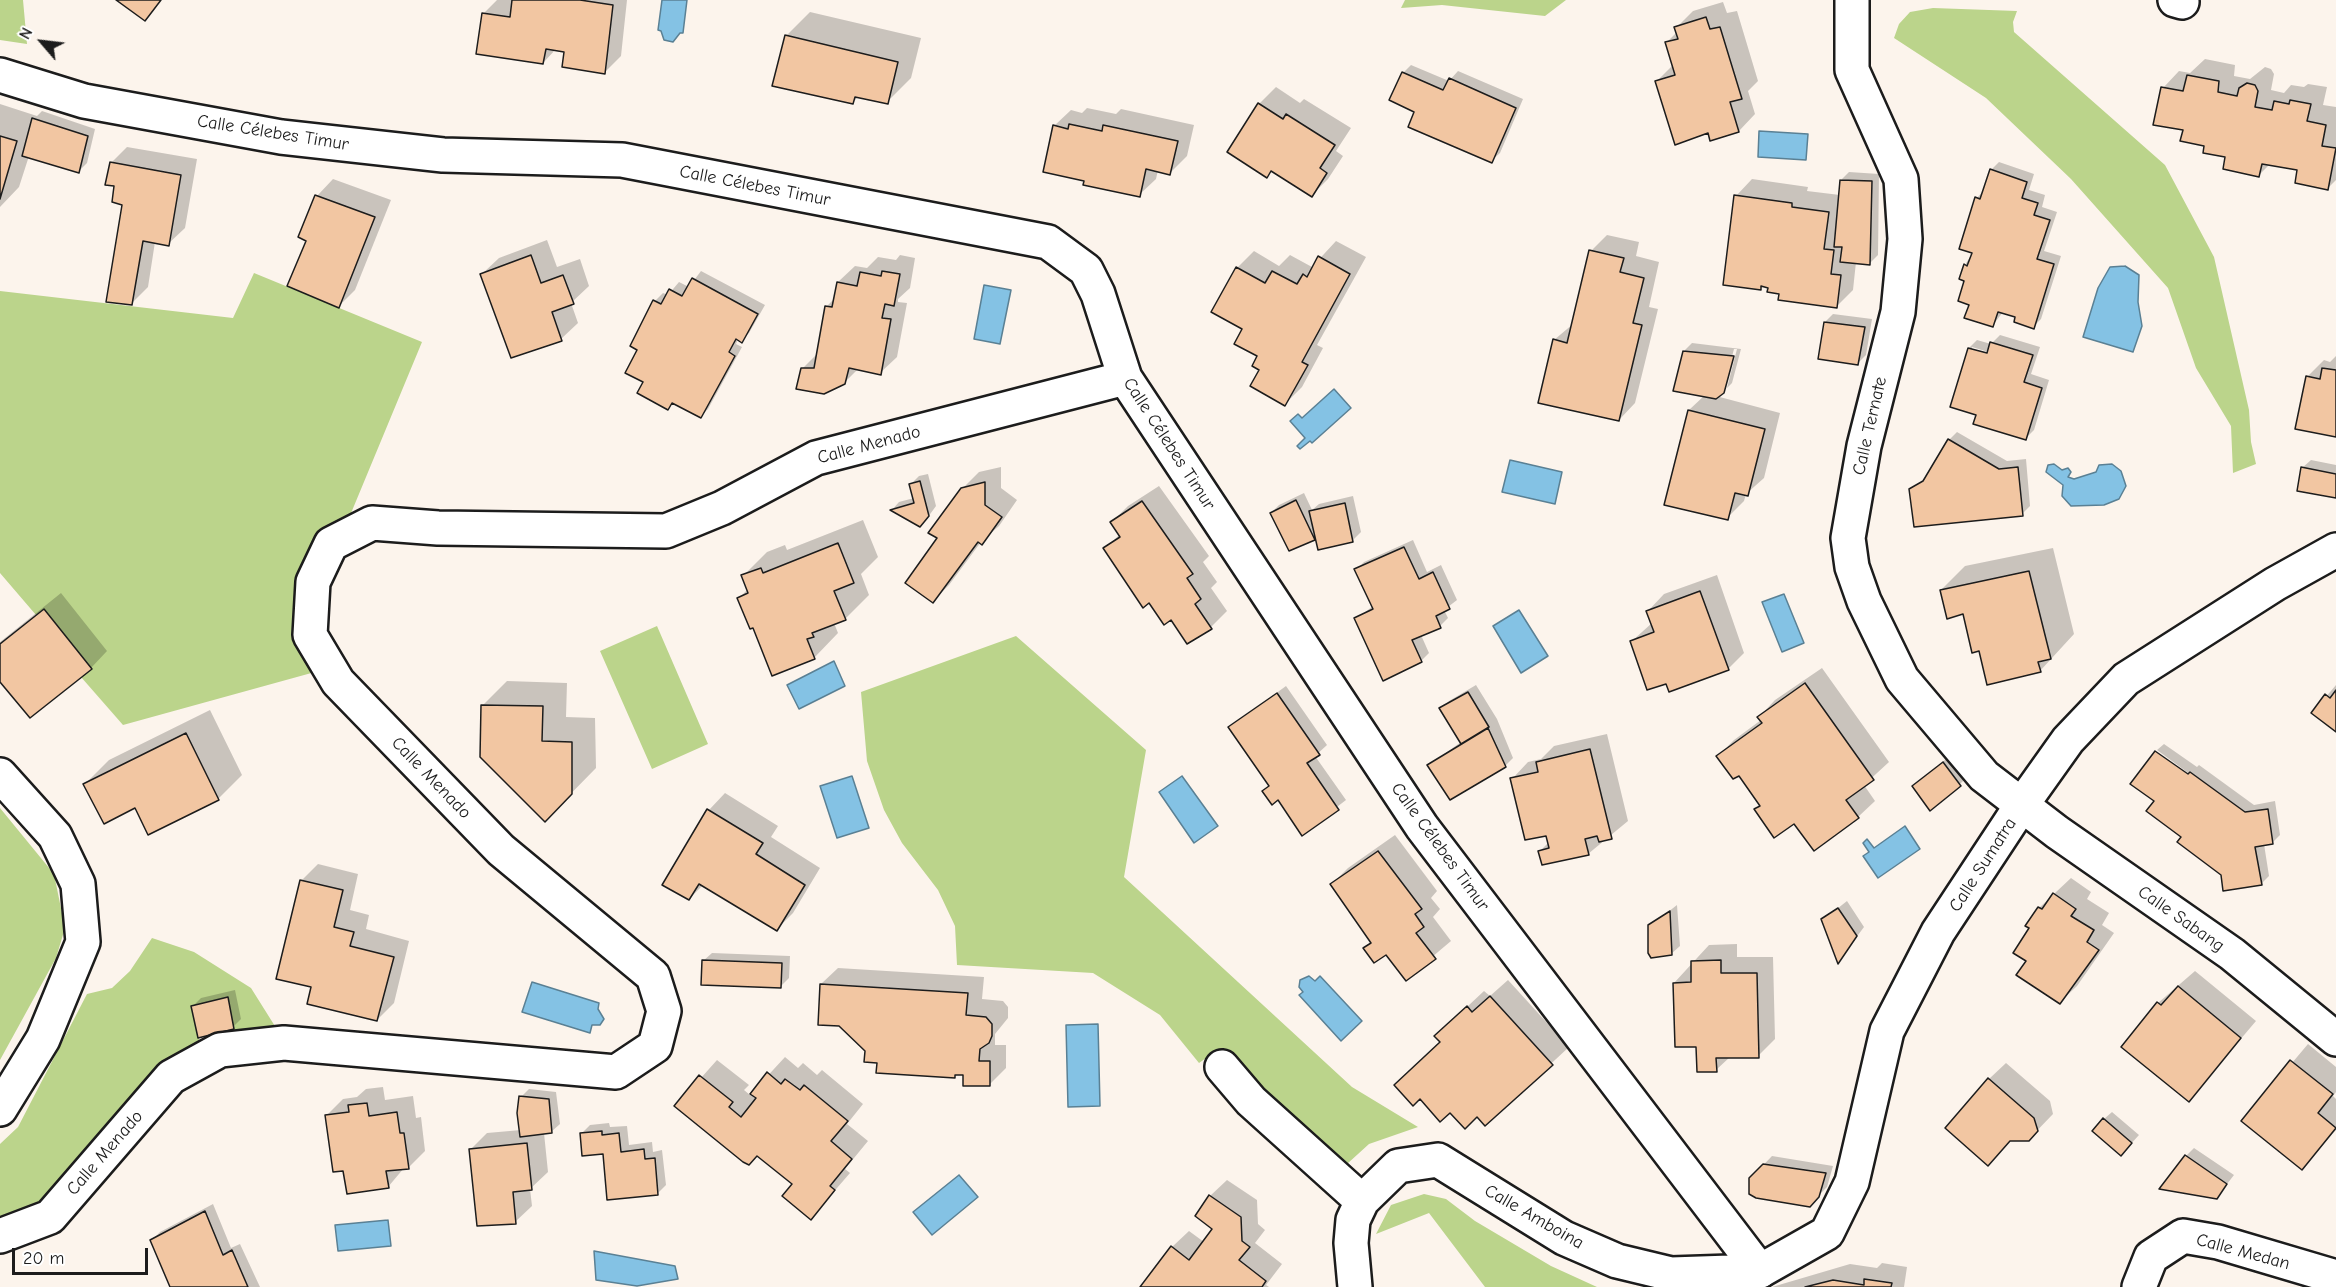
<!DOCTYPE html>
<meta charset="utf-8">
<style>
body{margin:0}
#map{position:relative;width:2336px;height:1287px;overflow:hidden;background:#fcf4ec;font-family:"Comic Neue",sans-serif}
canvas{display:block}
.north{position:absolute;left:12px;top:12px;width:60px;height:60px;-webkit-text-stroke:4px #fff;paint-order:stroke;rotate:298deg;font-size:16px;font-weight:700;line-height:24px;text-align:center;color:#1c1c1c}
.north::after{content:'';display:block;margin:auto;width:21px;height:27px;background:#1c1c1c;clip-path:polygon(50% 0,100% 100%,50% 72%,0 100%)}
.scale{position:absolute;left:12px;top:1248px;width:136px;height:27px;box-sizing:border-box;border:3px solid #1c1c1c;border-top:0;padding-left:8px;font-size:18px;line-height:21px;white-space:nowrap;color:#1c1c1c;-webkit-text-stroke:4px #fff;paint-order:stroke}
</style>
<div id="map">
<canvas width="2336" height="1287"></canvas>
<div class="north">N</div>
<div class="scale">20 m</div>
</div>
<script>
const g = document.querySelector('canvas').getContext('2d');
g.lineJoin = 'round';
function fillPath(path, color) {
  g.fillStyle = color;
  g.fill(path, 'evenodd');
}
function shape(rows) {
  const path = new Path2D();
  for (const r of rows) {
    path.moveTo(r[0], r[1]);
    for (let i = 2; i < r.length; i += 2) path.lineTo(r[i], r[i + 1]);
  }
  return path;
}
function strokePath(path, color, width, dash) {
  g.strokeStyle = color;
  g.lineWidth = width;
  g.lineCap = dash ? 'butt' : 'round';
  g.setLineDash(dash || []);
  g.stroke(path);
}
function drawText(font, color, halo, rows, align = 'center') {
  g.font = font + ' "Comic Neue",sans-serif';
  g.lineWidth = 4.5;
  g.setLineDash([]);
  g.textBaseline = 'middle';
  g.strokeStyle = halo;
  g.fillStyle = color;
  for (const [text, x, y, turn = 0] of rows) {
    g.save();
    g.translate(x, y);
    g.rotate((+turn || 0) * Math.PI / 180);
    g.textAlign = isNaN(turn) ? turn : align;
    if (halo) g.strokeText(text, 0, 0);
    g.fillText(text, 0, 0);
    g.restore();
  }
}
fillPath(shape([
 [0,0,23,0,27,44,0,40],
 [1405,0,1566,0,1545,16,1442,5,1401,8],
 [1933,8,2017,11,2013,22,2014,32,2165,165,2214,257,2249,410,2251,442,2256,464,2233,473,2231,426,2196,368,2168,288,2071,179,1986,98,1894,38,1899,24,1910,12],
 [254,273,422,342,349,518,324,535,315,672,123,725,81,677,44,609,36,615,0,573,0,291,233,318],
 [657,626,708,744,652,769,600,651],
 [1016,636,1146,750,1124,877,1352,1087,1418,1127,1369,1144,1347,1164,1246,1080,1233,1054,1216,1051,1199,1063,1160,1015,1093,973,957,965,955,926,938,890,902,843,884,810,867,761,861,692],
 [0,808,54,874,65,928,56,958,0,1060],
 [152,938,194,952,251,988,278,1031,235,1035,227,997,191,1006,200,1043,175,1056,149,1076,52,1194,27,1211,8,1217,0,1217,0,1144,18,1127,87,994,112,988,130,971],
 [1424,1194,1446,1199,1475,1221,1551,1266,1597,1287,1485,1287,1429,1213,1376,1234,1391,1205]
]), '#bbd48b');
const water = shape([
 [662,0,687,0,683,33,680,33,673,42,664,40,661,31,658,30,662,0],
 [1759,131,1808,134,1806,160,1758,157,1759,131],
 [2125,266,2139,275,2138,302,2142,326,2133,352,2083,337,2098,288,2110,267,2125,266],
 [984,285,1011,290,1000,344,974,339,984,285],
 [1334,389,1351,408,1312,443,1310,441,1300,449,1297,446,1305,438,1290,421,1298,414,1302,418,1334,389],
 [1510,460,1562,472,1555,504,1502,492,1510,460],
 [2054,464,2062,470,2068,468,2071,472,2068,477,2074,479,2096,472,2099,465,2112,464,2121,471,2126,486,2119,499,2104,505,2071,506,2062,496,2063,485,2046,472,2048,465,2054,464],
 [1784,594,1804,643,1782,652,1762,602,1784,594],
 [1519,610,1548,656,1521,673,1493,626,1519,610],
 [834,661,845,686,799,709,787,685,834,661],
 [852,776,869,828,837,838,820,786,852,776],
 [1182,776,1218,826,1194,843,1159,792,1182,776],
 [1905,826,1920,849,1878,878,1863,856,1869,852,1863,843,1867,839,1874,848,1905,826],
 [1309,976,1315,981,1320,976,1362,1021,1341,1041,1299,995,1303,992,1299,987,1300,980,1309,976],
 [532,982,599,1003,598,1009,604,1019,600,1025,592,1025,590,1033,522,1012,532,982],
 [1098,1024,1100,1106,1068,1107,1066,1025,1098,1024],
 [959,1175,978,1197,932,1235,913,1212,959,1175],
 [388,1220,391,1246,338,1251,335,1225,388,1220],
 [594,1251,675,1266,678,1279,637,1286,596,1280,594,1251]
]);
fillPath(water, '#84c2e4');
strokePath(water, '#5a8094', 1.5);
fillPath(shape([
 [497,0,627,0,621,56,605,72,566,51,556,49,543,63,483,14],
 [1723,2,1727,13,1737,11,1758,81,1748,91,1755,114,1739,131,1711,139,1709,131,1657,81,1673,65,1666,43,1677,32,1676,28,1693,11],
 [810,12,921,38,911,78,887,102,859,96,852,103,786,36],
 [2205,59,2235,65,2234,76,2250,79,2265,67,2271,69,2274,74,2271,90,2284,93,2291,85,2304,87,2308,84,2327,87,2323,105,2336,107,2336,180,2328,188,2299,169,2270,164,2259,175,2206,145,2184,128,2163,88,2179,71,2190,73],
 [1411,65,1449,81,1458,71,1523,99,1500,153,1491,161,1416,111,1403,73],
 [1276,87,1300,103,1304,99,1351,128,1336,151,1343,156,1328,179,1312,195,1273,170,1267,176,1229,151,1259,104],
 [0,104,37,116,42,111,95,129,87,163,79,171,29,156,19,187,0,207],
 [1087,108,1116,114,1121,109,1194,125,1187,156,1170,173,1158,170,1156,179,1139,195,1086,180,1054,126,1071,110,1082,113],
 [127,147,197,159,185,228,168,244,155,242,148,287,131,304,124,204,116,185,111,163],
 [1999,162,2034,174,2029,190,2045,195,2042,207,2057,212,2044,251,2061,256,2041,319,2033,327,2016,316,2003,312,1993,325,1971,304,1965,265,1973,252,1977,198,1985,189,1991,170],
 [1849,172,1879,174,1878,255,1870,263,1856,262,1853,290,1836,307,1781,292,1769,286,1763,285,1760,288,1736,196,1752,179,1808,187,1807,191,1840,195,1841,180],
 [333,179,391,200,355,290,339,306,308,240,317,196],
 [1607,235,1639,242,1636,256,1659,262,1649,307,1658,309,1635,403,1619,420,1554,340,1573,324,1591,251],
 [547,240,557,267,580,259,589,286,571,303,578,323,561,339,482,274,499,258],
 [1336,241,1366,257,1317,345,1323,348,1302,387,1285,404,1261,369,1259,356,1244,328,1237,268,1254,251,1279,266,1290,255,1312,267],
 [900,255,915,258,910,288,898,299,898,302,907,303,897,357,880,373,859,368,844,383,802,369,818,353,826,307,835,298,838,282,855,266,867,268,878,257,896,260],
 [701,271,765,305,749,333,741,341,738,339,736,344,742,347,708,409,700,417,674,402,668,408,645,382,639,349,632,345,655,301,663,293,668,295,679,282,689,287],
 [1833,314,1872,319,1866,355,1858,363,1825,322],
 [2000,335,2040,347,2031,374,2049,380,2034,430,2026,438,1978,414,1969,348,1977,340,1991,344],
 [1972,347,1995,354,1994,356,1972,350],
 [1692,343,1741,349,1732,383,1727,388,1737,349,1734,349,1723,391,1716,396,1780,413,1764,478,1746,494,1744,501,1727,518,1689,410,1705,395,1684,351],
 [2336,356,2336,435,2307,377,2324,360,2330,362],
 [1957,432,2007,461,2026,459,2030,506,2022,514,1911,490,1927,477,1949,440],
 [2311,460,2336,465,2336,497,2302,468],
 [1001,467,1001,488,1017,500,999,526,981,542,949,585,933,601,939,538,962,489,979,472],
 [928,474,936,506,928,517,892,510,899,502,914,498,911,484,919,476],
 [1159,486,1209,556,1203,562,1217,582,1211,588,1227,611,1211,627,1171,618,1150,601,1105,549,1120,534,1112,522,1128,506],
 [1304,493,1312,510,1319,504,1353,496,1361,532,1353,540,1319,548,1316,536,1314,539,1271,513,1279,505],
 [863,520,878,557,861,574,869,595,845,619,834,623,838,633,814,658,754,626,739,598,748,589,743,576,767,552,785,545,787,550],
 [1413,540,1427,572,1441,565,1457,600,1444,610,1448,618,1440,626,1421,635,1429,653,1421,661,1356,619,1373,606,1356,570,1364,562],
 [2053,548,2074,634,2040,671,1980,649,1964,612,1941,590,1965,566],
 [1717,575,1744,653,1728,669,1667,682,1632,641,1652,623,1648,611,1664,594],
 [61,593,107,651,91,668,0,680,0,642],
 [1822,668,1889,762,1864,785,1875,801,1858,817,1814,849,1795,822,1756,810,1761,804,1739,774,1718,756,1734,740,1761,720,1759,717,1775,700],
 [507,681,567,683,566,717,595,718,596,768,545,820,483,705],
 [1476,685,1497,719,1513,758,1505,766,1429,765,1461,742,1441,709,1449,701],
 [2336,685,2336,730,2313,712],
 [1286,686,1327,745,1315,756,1346,800,1303,833,1230,727],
 [210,710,242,775,218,799,136,806,85,784,109,760],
 [1607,734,1628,821,1588,854,1540,851,1549,842,1547,834,1512,779,1528,762,1541,759,1554,746],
 [2164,744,2197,767,2199,765,2254,805,2275,801,2280,835,2272,843,2264,844,2269,876,2261,884,2222,874,2183,837,2195,778,2157,750],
 [1951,755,1968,777,1930,809,1922,779],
 [725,793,778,826,771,837,820,868,793,913,777,929,703,885,689,899,709,810],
 [1395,835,1437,891,1431,898,1440,909,1433,917,1451,941,1406,979,1387,953,1365,948,1372,942,1332,884,1348,868],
 [318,864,358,874,350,910,369,915,366,929,409,941,394,1003,377,1020,313,986,302,880],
 [2071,878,2091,892,2087,899,2109,913,2102,925,2114,933,2077,986,2060,1002,2028,960,2032,928,2039,908],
 [1847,901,1864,927,1838,962,1823,920],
 [1677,905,1680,946,1671,954,1650,926],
 [1737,944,1737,957,1773,957,1775,1039,1758,1056,1730,1057,1716,1070,1698,1046,1674,983,1709,945],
 [712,953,790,956,789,978,781,986,703,961],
 [838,968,984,977,982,999,1003,1001,1008,1007,1008,1018,995,1034,995,1045,1006,1045,1006,1068,989,1085,965,1073,954,1076,878,1061,866,1050,821,984],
 [2195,971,2256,1021,2189,1100,2123,1047,2158,1003],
 [1508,980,1569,1047,1486,1124,1441,1042,1453,1020,1484,991,1490,996],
 [235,990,241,1019,233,1027,193,1006,201,998],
 [2308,1044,2336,1067,2336,1092,2333,1096,2336,1099,2336,1130,2302,1168,2243,1121],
 [785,1057,798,1068,803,1063,817,1075,822,1070,863,1104,847,1124,868,1141,845,1169,850,1173,811,1218,794,1184,757,1154,676,1106,717,1060,749,1085,744,1090,750,1095],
 [2006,1063,2050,1101,2053,1114,2028,1140,2011,1140,1988,1164,1989,1079],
 [383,1087,385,1100,413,1096,416,1118,421,1117,425,1151,409,1167,404,1168,388,1187,345,1170,326,1116,343,1099,357,1097,366,1089],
 [529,1089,556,1092,560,1124,551,1132,544,1133,548,1172,530,1189,532,1206,515,1222,471,1149,487,1133,521,1130,521,1097],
 [2112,1112,2139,1135,2129,1146,2104,1119],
 [609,1123,610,1127,627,1126,629,1145,652,1142,653,1152,662,1150,666,1185,658,1193,581,1134,590,1125],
 [2194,1148,2234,1175,2217,1197,2186,1156],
 [1772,1156,1833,1166,1827,1187,1809,1205,1750,1179],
 [1227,1180,1257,1200,1258,1224,1265,1230,1255,1243,1282,1264,1266,1285,1269,1287,1142,1287,1172,1247,1189,1231,1204,1242,1214,1228,1210,1196],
 [213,1204,231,1248,240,1244,260,1287,172,1287,152,1240,160,1232],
 [1882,1263,1907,1267,1904,1287,1772,1287,1850,1264,1877,1268]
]), '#0003');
const building = shape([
 [116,0,161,0,145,21,116,0],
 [512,0,580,0,613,5,605,74,562,67,564,52,546,49,543,64,476,54,482,13,510,17,512,0],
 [1706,17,1710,29,1720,27,1742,99,1730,102,1739,132,1710,141,1708,133,1675,145,1655,81,1675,75,1665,42,1678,39,1674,27,1706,17],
 [785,35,898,62,888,104,855,97,853,104,772,86,785,35],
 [1402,72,1443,90,1449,78,1516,108,1492,163,1408,127,1414,112,1389,100,1402,72],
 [2187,75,2219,81,2218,92,2237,96,2239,88,2247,83,2255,85,2258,91,2255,107,2272,110,2274,101,2289,104,2290,100,2311,104,2307,121,2326,125,2322,146,2336,148,2328,190,2295,183,2297,170,2262,164,2259,177,2223,169,2225,157,2203,153,2204,146,2180,141,2183,130,2153,125,2161,87,2183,91,2187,75],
 [1258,103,1283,119,1286,114,1335,145,1320,168,1327,173,1312,197,1271,171,1267,178,1227,152,1258,103],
 [32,118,88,136,79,173,22,156,32,118],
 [1069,124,1102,131,1103,125,1178,141,1170,175,1146,169,1140,197,1083,185,1084,181,1043,172,1053,125,1068,129,1069,124],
 [0,136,17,141,0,199,0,136],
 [110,162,181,175,169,246,143,241,132,305,106,302,122,205,112,202,114,186,105,185,110,162],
 [1990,169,2027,182,2022,198,2038,203,2034,215,2050,220,2037,259,2054,264,2034,329,2014,322,2015,317,1998,312,1993,327,1964,318,1969,305,1958,301,1964,281,1959,279,1964,264,1967,266,1972,253,1959,249,1975,197,1980,199,1990,169],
 [1840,180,1872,181,1870,265,1840,262,1842,247,1834,247,1840,180],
 [315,195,375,217,339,308,287,286,306,241,298,237,315,195],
 [1734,195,1792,203,1792,207,1829,212,1824,249,1834,250,1831,274,1841,275,1837,308,1778,300,1779,294,1767,292,1768,288,1761,286,1761,290,1723,285,1734,195],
 [1589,250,1624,258,1620,272,1644,278,1633,323,1642,325,1619,421,1538,403,1553,339,1567,343,1589,250],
 [531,255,541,283,563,275,574,304,552,312,562,341,511,358,480,274,531,255],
 [1318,256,1350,274,1302,362,1308,365,1285,406,1250,386,1259,370,1252,366,1257,356,1234,344,1242,329,1211,312,1236,267,1265,283,1272,271,1297,284,1303,274,1307,277,1318,256],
 [882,271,900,274,894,306,885,304,882,318,891,319,881,375,849,368,845,384,824,394,796,389,801,368,814,368,825,306,832,307,837,282,857,286,860,272,881,276,882,271],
 [692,278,758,314,742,343,736,339,729,352,735,356,701,418,672,403,668,410,637,393,643,382,625,373,637,350,630,346,653,300,661,304,669,289,682,296,692,278],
 [1824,322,1865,327,1858,365,1818,359,1824,322],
 [1990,342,2033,355,2024,382,2042,388,2026,440,1973,424,1976,415,1950,407,1968,348,1987,353,1990,342],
 [1683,351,1734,356,1724,393,1716,399,1673,391,1683,351],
 [2322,368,2336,370,2336,437,2295,429,2306,376,2320,379,2322,368],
 [1688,410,1765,429,1748,496,1735,493,1728,520,1664,505,1688,410],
 [1948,439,1999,469,2018,467,2023,516,1914,527,1909,489,1923,481,1948,439],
 [2301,467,2336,474,2336,498,2297,491,2301,467],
 [920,481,929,516,920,527,890,510,914,503,909,484,920,481],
 [985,482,985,505,1002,517,982,545,978,542,933,603,905,583,937,538,928,533,961,488,985,482],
 [1296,500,1315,540,1289,551,1270,513,1296,500],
 [1142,501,1193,574,1187,578,1201,599,1195,604,1212,629,1187,644,1171,620,1164,625,1149,603,1143,608,1103,548,1120,537,1110,522,1142,501],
 [1345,503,1353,542,1318,550,1309,511,1345,503],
 [838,543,854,583,834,591,846,620,812,633,814,637,807,639,815,659,772,676,753,628,750,629,737,598,748,593,741,575,761,568,763,573,838,543],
 [1404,547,1419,579,1433,572,1450,609,1436,616,1441,628,1412,640,1422,662,1383,681,1354,618,1373,609,1354,569,1404,547],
 [2029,571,2051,659,2038,662,2041,672,1987,685,1979,651,1972,653,1963,614,1947,619,1940,590,2029,571],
 [1700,591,1729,670,1669,692,1666,684,1647,690,1630,641,1654,632,1646,611,1700,591],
 [44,609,92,669,30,718,0,682,0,644,44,609],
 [1805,683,1874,780,1846,800,1859,818,1814,851,1794,824,1774,838,1754,809,1760,806,1739,776,1733,779,1716,756,1762,723,1757,717,1805,683],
 [2336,690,2336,732,2311,713,2325,694,2330,698,2336,690],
 [1468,692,1489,727,1461,744,1439,708,1468,692],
 [1277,693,1320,755,1307,763,1339,810,1302,836,1278,800,1272,805,1262,791,1269,786,1228,727,1277,693],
 [481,705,543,706,542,741,572,742,572,794,545,822,480,757,481,705],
 [1488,728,1506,767,1450,800,1427,765,1488,728],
 [186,733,219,800,148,835,135,808,104,824,83,784,186,733],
 [1590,749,1612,839,1599,842,1597,836,1585,839,1589,855,1542,865,1538,851,1549,848,1546,836,1525,840,1510,778,1538,772,1536,762,1590,749],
 [2155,751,2188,774,2190,772,2245,812,2268,809,2273,844,2255,847,2262,885,2223,891,2221,875,2177,842,2181,837,2146,811,2154,801,2130,784,2155,751],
 [1943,762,1961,786,1930,811,1912,786,1943,762],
 [707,809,763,843,756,854,805,885,777,931,699,884,689,900,662,885,707,809],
 [1378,851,1422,909,1415,914,1424,927,1416,933,1436,959,1406,981,1386,955,1374,963,1363,948,1371,943,1330,884,1378,851],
 [300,880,343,890,334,927,354,932,350,946,394,957,377,1021,307,1004,311,987,276,979,300,880],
 [2053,893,2076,909,2071,916,2094,930,2087,942,2099,950,2060,1004,2016,975,2026,961,2013,953,2029,928,2025,926,2038,907,2042,909,2053,893],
 [1838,908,1857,936,1838,964,1821,919,1838,908],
 [1670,911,1672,955,1651,958,1648,953,1648,925,1670,911],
 [702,960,782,963,781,988,701,985,702,960],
 [1721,960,1721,973,1757,973,1759,1058,1716,1058,1717,1072,1697,1072,1696,1047,1675,1047,1673,983,1691,982,1691,961,1721,960],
 [820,984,968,993,966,1015,986,1017,992,1024,992,1036,989,1043,980,1049,979,1061,990,1061,990,1086,963,1086,963,1075,955,1075,955,1078,876,1073,877,1063,864,1062,865,1051,839,1026,818,1025,820,984],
 [2178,986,2241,1038,2189,1102,2121,1047,2157,1002,2161,1005,2178,986],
 [1490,996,1553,1065,1485,1126,1477,1117,1465,1129,1450,1113,1440,1122,1420,1099,1413,1106,1394,1085,1440,1042,1434,1036,1467,1006,1472,1012,1490,996],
 [228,997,234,1029,198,1038,191,1006,228,997],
 [2290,1060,2333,1094,2318,1113,2336,1128,2302,1170,2241,1121,2290,1060],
 [767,1072,781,1084,785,1079,800,1090,804,1085,848,1121,831,1141,852,1159,830,1186,835,1190,811,1220,782,1196,792,1184,757,1156,749,1165,743,1162,674,1106,699,1075,733,1102,729,1107,741,1117,756,1098,750,1094,767,1072],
 [1988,1078,2034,1118,2038,1131,2029,1141,2010,1141,1988,1166,1945,1128,1988,1078],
 [519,1096,549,1099,552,1133,520,1137,517,1113,519,1096],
 [367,1103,369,1116,397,1112,400,1133,404,1133,409,1169,386,1171,389,1188,347,1194,343,1171,333,1172,325,1115,349,1112,348,1105,367,1103],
 [2103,1118,2132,1143,2121,1156,2092,1131,2103,1118],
 [602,1131,602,1135,619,1133,621,1152,644,1149,645,1159,655,1158,658,1195,607,1200,603,1154,582,1156,580,1133,602,1131],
 [527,1143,532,1190,513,1192,516,1224,477,1226,469,1149,527,1143],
 [2185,1155,2227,1184,2217,1199,2159,1189,2185,1155],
 [1763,1164,1826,1173,1819,1197,1810,1207,1756,1198,1749,1194,1749,1178,1763,1164],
 [1209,1195,1241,1217,1242,1241,1250,1247,1239,1260,1266,1281,1262,1287,1140,1287,1171,1246,1189,1260,1212,1229,1195,1216,1209,1195],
 [205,1211,223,1255,232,1250,248,1287,170,1287,150,1240,205,1211],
 [1864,1279,1892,1283,1891,1287,1805,1287,1833,1280,1864,1285,1864,1279]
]);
fillPath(building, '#f2c6a2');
strokePath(building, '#1c1c1c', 1.5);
const street = shape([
 [1852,0,1852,70,1901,179,1905,239,1898,312,1864,446,1848,538,1852,567,1864,601,1902,679,1984,776,2057,832,2232,954,2336,1039],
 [2175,0,2182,2],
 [0,75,84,101,281,137,443,155,622,160,1048,242,1086,270,1098,294,1125,378,1422,827,1760,1271],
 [0,775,55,836,78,884,83,942,43,1039,0,1109],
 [1222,1067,1251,1101,1362,1201],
 [0,1236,50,1217,171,1077,220,1050,284,1043,616,1072,655,1046,664,1011,653,976,501,850,338,682,310,635,313,582,331,544,372,523,438,528,666,531,722,508,816,458,1125,378],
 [1355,1287,1351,1243,1353,1220,1362,1201,1398,1166,1438,1160,1564,1238,1617,1261,1671,1274,1760,1271],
 [2139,1287,2151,1257,2183,1236,2218,1242,2336,1277]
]);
const secondary = shape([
 [1760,1271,1827,1233,1852,1182,1887,1031,1938,932,2021,806,2068,740,2126,679,2275,584,2336,550]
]);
strokePath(street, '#1c1c1c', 38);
strokePath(secondary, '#1c1c1c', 38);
strokePath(street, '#fff', 33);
strokePath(secondary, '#fff', 33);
drawText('18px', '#1c1c1c', '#fff', [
 ["Calle Célebes Timur",273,133,9],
 ["Calle Célebes Timur",755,186,11],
 ["Calle Ternate",1870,426,-77],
 ["Calle Célebes Timur",1169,444,57],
 ["Calle Menado",869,445,-15],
 ["Calle Menado",431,778,46],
 ["Calle Célebes Timur",1440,847,54],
 ["Calle Sumatra",1983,865,-57],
 ["Calle Sabang",2181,919,35],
 ["Calle Menado",105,1153,-49],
 ["Calle Amboina",1534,1217,30],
 ["Calle Medan",2243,1252,15]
]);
</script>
